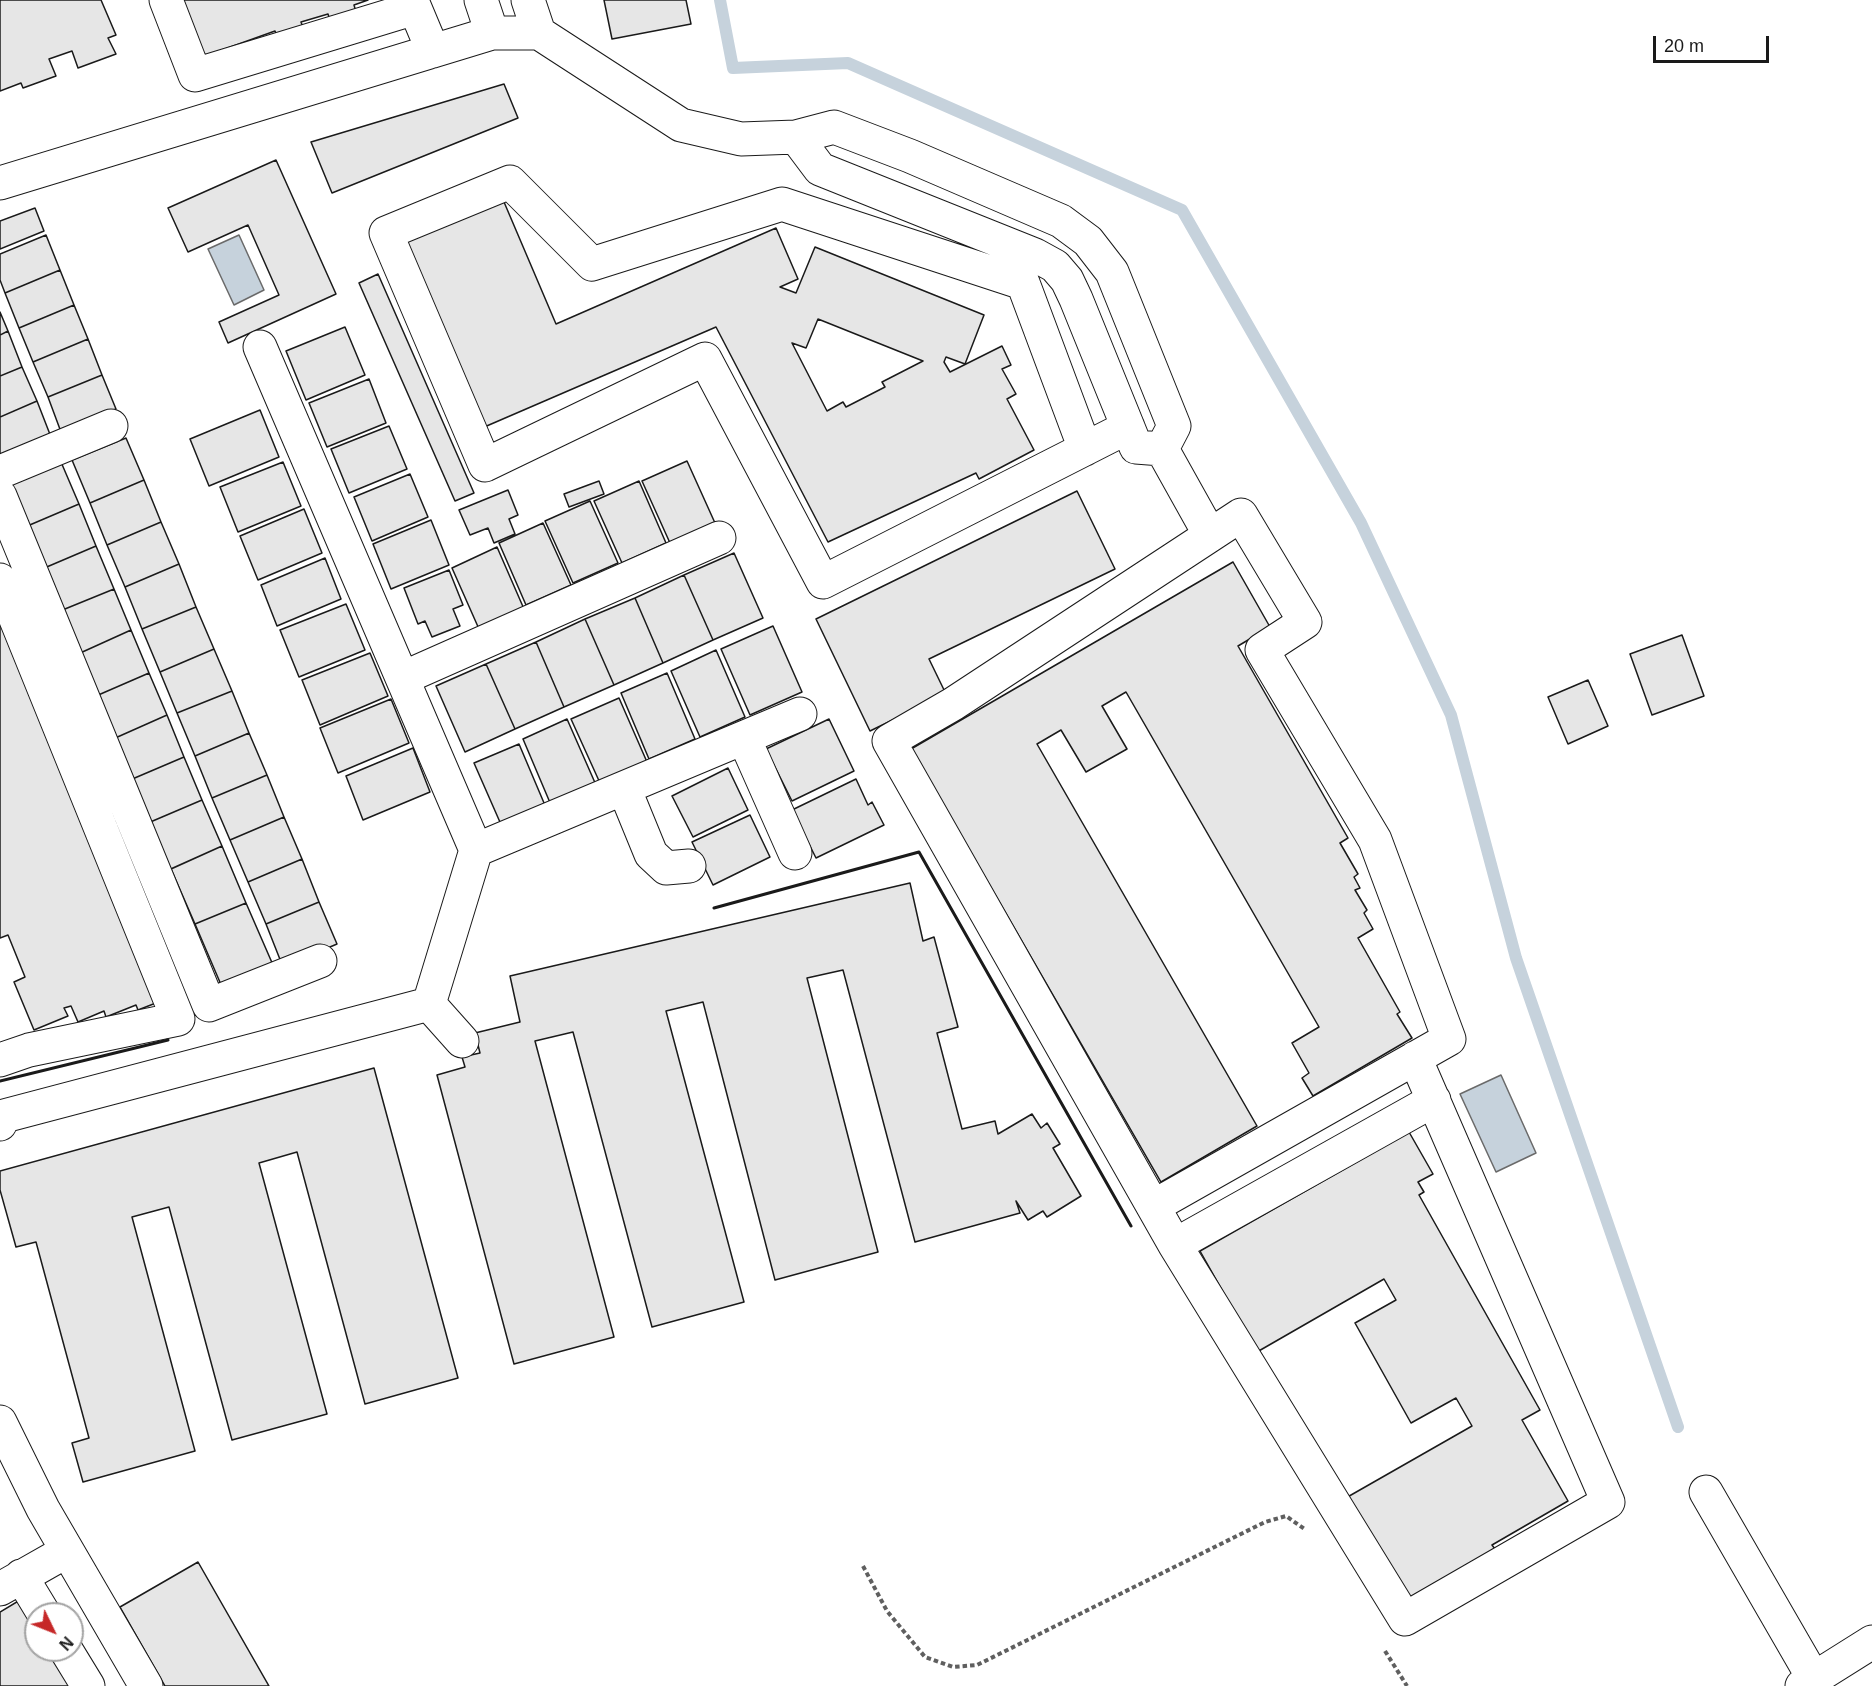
<!DOCTYPE html>
<style>
body{margin:0}
#map{position:relative;width:1872px;height:1686px;overflow:hidden;background:#fff;font-family:Arial,sans-serif}
canvas{display:block}
.north{position:absolute;left:24px;top:1602px;width:60px;height:60px;box-sizing:border-box;background:#fff;border:2px solid #a3a3a3;border-radius:50%;rotate:133deg;font-size:16px;font-weight:700;line-height:24px;text-align:center;color:#1a1a1a}
.north::after{content:'';display:block;margin:auto;width:21px;height:27px;background:#c62828;clip-path:polygon(50% 0,100% 100%,50% 72%,0 100%)}
.scale{position:absolute;left:1653px;top:36px;width:116px;height:27px;box-sizing:border-box;border:3px solid #1a1a1a;border-top:0;padding-left:8px;font-size:18px;line-height:21px;white-space:nowrap;color:#1a1a1a;-webkit-text-stroke:4px #fff;paint-order:stroke}
</style>
<div id="map">
<canvas width="1872" height="1686"></canvas>
<div class="north">N</div>
<div class="scale">20 m</div>
</div>
<script>
const g = document.querySelector('canvas').getContext('2d');
g.lineJoin = 'round';
function fillPath(path, color) {
  g.fillStyle = color;
  g.fill(path, 'evenodd');
}
function shape(rows) {
  const path = new Path2D();
  for (const r of rows) {
    path.moveTo(r[0], r[1]);
    for (let i = 2; i < r.length; i += 2) path.lineTo(r[i], r[i + 1]);
  }
  return path;
}
function strokePath(path, color, width, dash) {
  g.strokeStyle = color;
  g.lineWidth = width;
  g.lineCap = dash ? 'butt' : 'round';
  g.setLineDash(dash || []);
  g.stroke(path);
}
const water = shape([
 [239,235,264,290,234,305,208,249,239,235],
 [1501,1075,1536,1153,1496,1172,1460,1094,1501,1075]
]);
fillPath(water, '#c6d2dc');
strokePath(water, '#6a6a6a', 1.5);
strokePath(shape([
 [720,0,733,68,848,63,1182,210,1361,523,1451,715,1516,958,1678,1427]
]), '#c6d2dc', 12);
const building = shape([
 [0,0,101,0,116,35,108,38,116,54,78,68,72,51,49,59,56,76,23,88,21,83,0,91,0,0],
 [179,0,368,0,354,5,356,12,330,21,328,14,301,22,304,30,278,39,275,31,222,50,201,63,179,0],
 [604,0,686,0,691,24,612,39,604,0],
 [504,84,518,118,332,193,311,142,504,84],
 [276,160,336,294,228,343,219,322,279,295,248,225,188,252,168,208,276,160],
 [504,202,556,324,776,228,798,279,780,287,796,293,815,247,984,315,965,364,946,357,944,362,950,372,1002,346,1011,365,1002,369,1016,394,1007,399,1034,450,979,479,976,473,828,542,716,327,482,428,401,239,504,202],
 [818,319,923,361,882,382,885,387,846,407,843,402,827,411,792,343,806,348,818,319],
 [35,208,44,231,0,249,0,221,35,208],
 [46,235,60,270,5,293,0,280,0,254,46,235],
 [60,270,74,305,19,328,5,293,60,270],
 [378,274,474,493,455,501,359,283,378,274],
 [74,305,88,339,33,362,19,328,74,305],
 [0,312,8,331,0,335,0,312],
 [345,327,365,375,306,400,286,351,345,327],
 [8,331,22,367,0,376,0,335,8,331],
 [88,339,102,375,48,397,33,362,88,339],
 [22,367,37,401,0,417,0,376,22,367],
 [102,375,116,409,61,432,48,397,102,375],
 [369,379,386,423,327,447,309,403,369,379],
 [37,401,51,437,0,458,0,417,37,401],
 [260,410,279,457,209,486,190,439,260,410],
 [389,426,407,469,349,493,331,449,389,426],
 [126,438,144,480,90,503,72,460,126,438],
 [687,461,715,523,670,543,642,481,687,461],
 [61,462,79,504,25,527,7,484,61,462],
 [283,462,301,506,238,532,220,487,283,462],
 [410,474,428,517,372,541,354,497,410,474],
 [144,480,161,522,107,545,90,503,144,480],
 [599,481,604,494,569,507,564,494,599,481],
 [639,481,666,543,622,563,594,501,639,481],
 [508,490,518,515,509,519,515,534,494,543,488,528,470,535,459,510,508,490],
 [1077,491,1115,569,929,659,946,694,870,731,816,619,1077,491],
 [590,501,618,563,573,583,545,521,590,501],
 [79,504,96,546,42,569,25,527,79,504],
 [304,509,322,553,258,580,240,536,304,509],
 [431,520,449,565,391,589,373,544,431,520],
 [161,522,179,564,125,587,107,545,161,522],
 [543,523,571,585,526,605,499,543,543,523],
 [96,546,114,589,60,611,42,569,96,546],
 [497,547,524,609,479,629,452,568,497,547],
 [734,553,763,618,713,640,684,575,734,553],
 [325,558,341,599,277,626,261,585,325,558],
 [1233,562,1270,627,1238,646,1348,838,1340,843,1358,874,1354,877,1360,888,1355,890,1367,910,1364,913,1373,929,1358,938,1400,1012,1397,1014,1412,1038,1313,1096,1302,1078,1309,1073,1292,1043,1319,1027,1126,692,1102,706,1127,749,1086,772,1061,730,1037,744,1257,1126,1161,1182,911,749,1233,562],
 [179,564,196,607,142,629,125,587,179,564],
 [449,570,463,605,453,609,460,626,432,637,425,621,418,624,404,588,449,570],
 [684,575,713,640,663,663,635,598,684,575],
 [114,589,131,630,78,654,60,611,114,589],
 [635,598,663,663,614,685,585,619,635,598],
 [346,604,365,650,299,677,280,630,346,604],
 [0,605,161,1001,138,1010,136,1005,106,1017,104,1011,78,1022,71,1006,64,1008,68,1016,34,1030,14,982,25,977,8,935,0,938,0,605],
 [196,607,214,649,160,672,142,629,196,607],
 [585,619,614,685,564,707,536,642,585,619],
 [773,626,802,692,750,715,721,649,773,626],
 [131,630,149,673,96,696,78,654,131,630],
 [1682,635,1704,696,1652,715,1630,654,1682,635],
 [536,642,564,707,515,729,486,664,536,642],
 [214,649,232,691,177,713,160,672,214,649],
 [716,650,745,717,700,737,671,671,716,650],
 [370,653,388,696,320,725,302,680,370,653],
 [486,664,515,729,465,752,436,686,486,664],
 [149,673,167,715,113,739,96,696,149,673],
 [667,673,695,739,649,759,621,693,667,673],
 [1588,680,1608,726,1568,744,1548,697,1588,680],
 [232,691,249,733,195,756,177,713,232,691],
 [619,698,647,762,600,783,571,719,619,698],
 [391,699,409,743,338,773,320,728,391,699],
 [167,715,184,757,130,780,113,739,167,715],
 [567,719,596,785,551,805,523,739,567,719],
 [829,719,854,771,792,801,766,749,829,719],
 [249,733,267,775,212,798,195,756,249,733],
 [519,744,547,810,503,829,474,763,519,744],
 [413,748,430,792,363,820,346,776,413,748],
 [184,757,202,800,148,823,130,780,184,757],
 [728,768,748,810,693,837,672,796,728,768],
 [267,775,284,817,230,840,212,798,267,775],
 [856,779,868,805,872,802,884,825,816,858,792,810,856,779],
 [202,800,222,846,164,872,148,823,202,800],
 [750,815,770,857,713,885,692,842,750,815],
 [284,817,302,859,248,882,230,840,284,817],
 [222,846,246,903,195,924,171,869,222,846],
 [302,859,319,902,266,924,248,882,302,859],
 [910,883,923,941,934,937,958,1027,937,1033,962,1129,995,1121,998,1134,1032,1114,1041,1128,1047,1123,1060,1144,1053,1148,1081,1196,1047,1217,1043,1211,1028,1220,1016,1201,1020,1213,915,1242,843,970,807,978,878,1252,775,1280,703,1002,666,1011,744,1302,652,1327,573,1032,535,1041,614,1337,514,1364,437,1075,465,1067,462,1057,480,1053,475,1033,520,1022,510,976,910,883],
 [319,902,337,944,283,967,266,924,319,902],
 [246,903,273,965,222,987,195,924,246,903],
 [374,1068,458,1378,365,1404,297,1152,259,1163,327,1414,232,1440,169,1207,132,1217,195,1451,83,1482,72,1443,89,1438,36,1242,16,1247,0,1190,0,1171,374,1068],
 [1409,1132,1433,1174,1418,1182,1424,1192,1419,1195,1540,1410,1522,1420,1568,1501,1492,1545,1495,1549,1402,1602,1344,1499,1472,1426,1456,1398,1411,1423,1355,1323,1396,1300,1384,1279,1257,1352,1200,1251,1409,1132],
 [198,1562,269,1686,165,1686,120,1607,198,1562],
 [25,1597,36,1615,36,1650,57,1650,78,1686,0,1686,0,1612,25,1597]
]);
fillPath(building, '#e6e6e6');
strokePath(building, '#1a1a1a', 1.5);
const minor = shape([
 [166,0,195,75,415,8,433,51],
 [481,0,492,33],
 [528,0,539,33],
 [0,183,492,33,539,33,681,125,741,139,796,137,834,127,910,156,1061,221,1088,241,1112,272,1174,426,1162,449,1136,447,1076,299,1067,280,1055,266,1035,255,820,169,796,137],
 [260,347,476,850,429,1004],
 [1085,449,1023,283,782,204,592,264,510,182,386,233,485,465,705,359,823,582,1128,427],
 [1162,449,1210,535],
 [0,472,111,426],
 [0,496,209,1005,320,961],
 [0,580,178,1019,29,1050,0,1060],
 [403,678,719,538],
 [744,738,795,853],
 [624,788,651,854,666,868,689,866],
 [476,850,800,714],
 [0,1124,4,1116,429,1004,462,1041],
 [1154,1206,1449,1039,1375,840,1262,650,1305,622,1241,515,953,704,889,741,1175,1245,1405,1619,1608,1502,1415,1058],
 [1175,1245,1434,1100],
 [0,1422,43,1509,146,1686],
 [1706,1492,1814,1679],
 [21,1576,44,1614],
 [0,1589,67,1551],
 [66,1650,88,1686],
 [1802,1686,1872,1642]
]);
strokePath(minor, '#1a1a1a', 35);
strokePath(shape([
 [863,1566,887,1611,925,1657,953,1667,977,1665,1265,1522,1286,1516,1306,1530],
 [1385,1651,1407,1686]
]), '#5f5f5f', 4, [4.5, 3]);
strokePath(minor, '#fff', 33);
strokePath(shape([
 [714,908,919,852,1131,1226],
 [0,1081,168,1040]
]), '#1a1a1a', 3);
</script>
